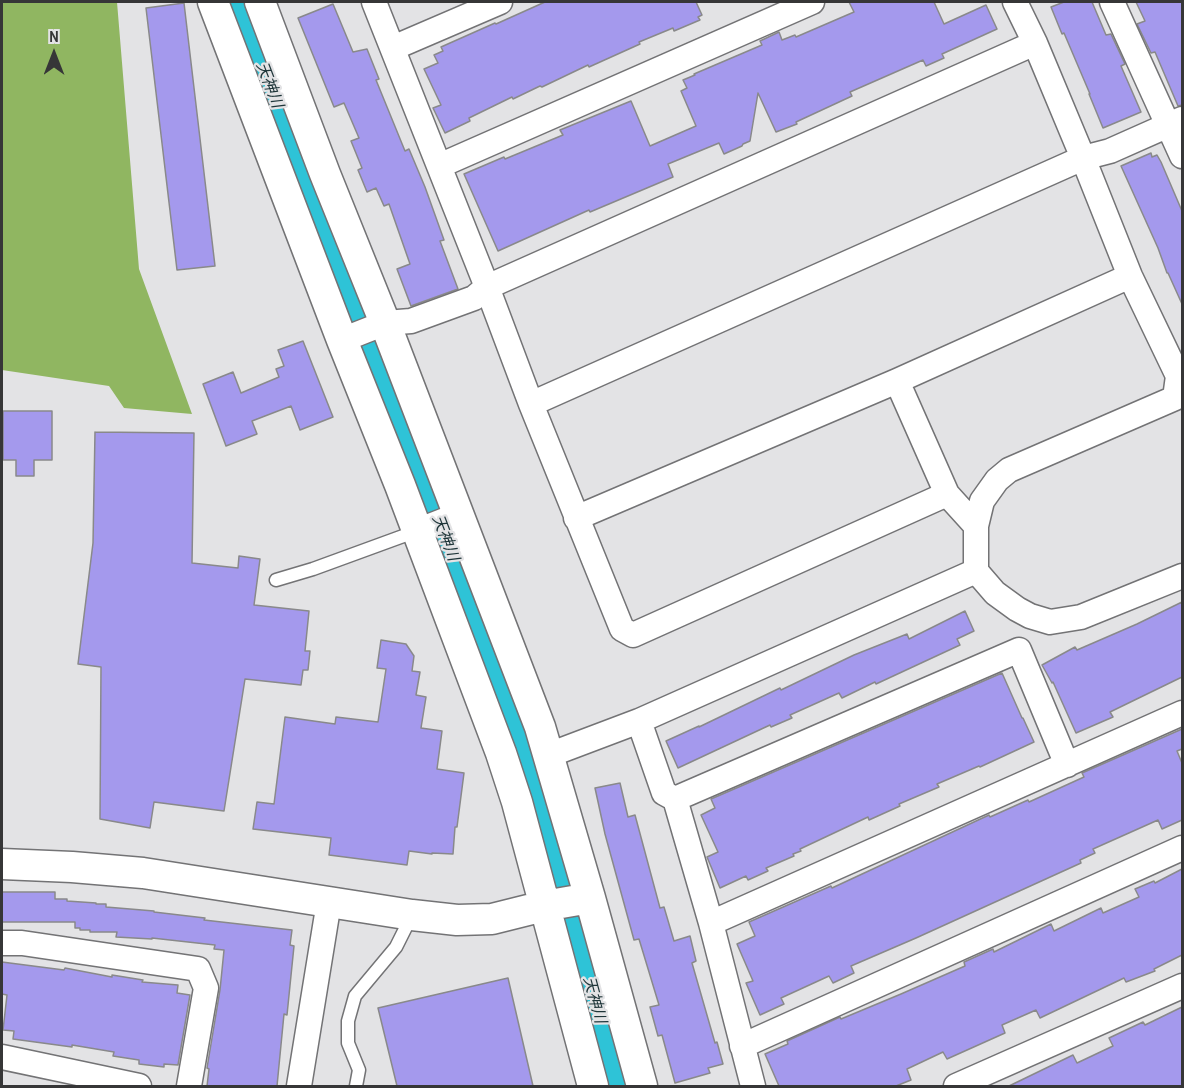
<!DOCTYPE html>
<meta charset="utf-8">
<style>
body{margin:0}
#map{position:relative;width:1184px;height:1088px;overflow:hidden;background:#e3e3e5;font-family:"Archivo Narrow",sans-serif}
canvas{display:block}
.frame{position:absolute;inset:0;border:3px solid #363637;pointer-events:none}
.north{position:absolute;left:24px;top:24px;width:60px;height:60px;-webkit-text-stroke:4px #e3e3e5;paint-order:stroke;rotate:0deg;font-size:16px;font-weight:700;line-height:24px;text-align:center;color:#363637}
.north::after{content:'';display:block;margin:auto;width:21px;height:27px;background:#363637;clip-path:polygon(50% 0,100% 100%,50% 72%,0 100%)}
</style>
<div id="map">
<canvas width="1184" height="1088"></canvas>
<div class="frame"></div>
<div class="north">N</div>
</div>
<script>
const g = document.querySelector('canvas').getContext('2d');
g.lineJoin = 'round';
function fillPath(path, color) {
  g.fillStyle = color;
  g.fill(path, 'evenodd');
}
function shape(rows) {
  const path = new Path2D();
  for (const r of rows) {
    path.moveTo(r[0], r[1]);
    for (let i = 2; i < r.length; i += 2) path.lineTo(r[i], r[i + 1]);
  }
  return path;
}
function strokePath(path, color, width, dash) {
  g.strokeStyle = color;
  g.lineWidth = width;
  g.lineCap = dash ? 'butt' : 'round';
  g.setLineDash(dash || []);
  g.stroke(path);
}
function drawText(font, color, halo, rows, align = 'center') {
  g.font = font + ' "Archivo Narrow","Noto Sans JP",sans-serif';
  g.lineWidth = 4.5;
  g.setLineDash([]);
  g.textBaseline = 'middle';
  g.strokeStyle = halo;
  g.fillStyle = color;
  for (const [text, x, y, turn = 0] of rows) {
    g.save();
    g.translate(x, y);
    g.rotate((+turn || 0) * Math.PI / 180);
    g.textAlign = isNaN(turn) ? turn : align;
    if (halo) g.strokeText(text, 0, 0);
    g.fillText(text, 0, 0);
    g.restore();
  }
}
fillPath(shape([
 [2,2,117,2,139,269,192,414,124,408,109,386,2,370]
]), '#90b661');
strokePath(shape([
 [236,2,375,352,525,743,617,1086]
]), '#2ec3d7', 44);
const building = shape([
 [545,2,696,2,702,15,698,17,700,20,674,31,673,28,639,42,640,44,589,67,588,65,542,87,540,86,513,99,512,97,469,118,470,121,445,133,433,108,441,105,424,69,438,63,434,55,443,51,441,47,495,23,496,24,545,2],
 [849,2,934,2,944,24,986,5,997,29,942,54,944,58,926,66,923,60,850,92,852,96,796,122,797,124,776,132,758,93,750,141,743,144,742,146,724,154,719,143,668,164,673,177,590,212,589,210,498,251,464,174,504,157,505,159,563,135,560,130,631,101,650,146,696,126,681,91,687,88,683,80,695,75,694,74,762,45,760,41,779,32,782,40,795,35,796,37,854,12,849,2],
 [1064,2,1092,2,1106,35,1111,34,1125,64,1121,66,1141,112,1103,128,1089,94,1090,94,1064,33,1062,34,1051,7,1064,2],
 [1136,2,1182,2,1182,105,1178,106,1155,52,1151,53,1137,24,1145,21,1136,2],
 [184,3,215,266,177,270,146,8,184,3],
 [333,4,353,52,367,49,379,79,376,80,405,151,409,149,425,187,444,240,440,241,458,289,411,306,397,269,410,264,389,204,384,206,376,188,367,192,358,170,362,168,351,141,359,138,344,103,334,107,298,18,333,4],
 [1151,153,1152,157,1157,155,1161,162,1182,211,1182,304,1168,273,1167,273,1158,248,1121,166,1151,153],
 [303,341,333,417,300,430,291,406,252,421,257,434,226,446,203,384,233,372,241,393,279,377,276,369,284,366,278,350,303,341],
 [3,411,52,411,52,460,34,460,34,476,16,476,16,460,3,460,3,411],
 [95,432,194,433,192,563,238,568,239,556,260,559,254,605,309,611,305,651,310,651,308,670,303,670,301,685,245,679,224,811,154,802,150,828,100,819,101,667,78,664,93,543,95,432],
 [1182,602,1182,677,1110,712,1113,717,1076,733,1053,682,1052,683,1042,665,1075,647,1077,650,1137,624,1182,602],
 [965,611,974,631,957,639,960,645,876,684,875,682,842,698,839,693,790,715,792,718,771,727,770,725,678,768,666,741,699,726,699,727,780,688,781,690,854,655,907,634,909,639,965,611],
 [381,640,406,644,414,656,412,671,420,672,416,695,426,697,421,728,442,731,437,769,464,773,457,827,455,827,453,854,432,853,432,854,409,851,407,865,329,855,331,838,253,829,257,802,274,804,285,717,335,724,336,717,378,722,386,669,377,668,381,640],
 [1002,673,1022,718,1023,718,1034,742,980,767,979,766,937,784,939,787,899,804,900,806,869,820,868,817,800,849,801,851,793,854,794,856,766,868,768,871,748,880,746,876,720,888,707,857,718,852,701,815,715,808,711,799,1002,673],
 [1182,729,1182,749,1177,751,1182,763,1182,820,1162,829,1158,820,1093,849,1095,853,1080,860,1081,863,916,938,851,966,854,973,833,983,829,976,781,998,784,1004,760,1015,746,983,753,981,737,944,755,936,749,922,831,886,832,888,989,815,990,817,1028,800,1029,802,1084,777,1082,773,1182,729],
 [620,783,628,817,635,815,660,908,664,907,674,941,690,936,696,961,692,963,715,1043,717,1042,723,1064,708,1068,710,1073,675,1083,662,1035,658,1036,650,1007,659,1005,639,939,634,940,605,834,595,788,620,783],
 [1182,869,1182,955,1154,969,1155,971,1126,982,1124,978,1040,1018,1036,1010,1002,1025,1005,1033,947,1059,943,1052,907,1069,911,1080,896,1086,779,1086,765,1054,788,1044,787,1041,840,1017,841,1019,901,994,965,966,964,962,993,949,994,952,1051,924,1054,931,1101,908,1103,913,1139,897,1135,889,1154,881,1155,883,1182,869],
 [2,892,55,892,55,899,67,899,67,901,96,903,96,904,106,904,106,907,154,911,154,912,205,918,204,920,292,930,290,945,294,946,287,1015,284,1014,277,1086,207,1086,209,1069,207,1068,220,990,224,950,214,949,215,945,152,938,152,939,116,937,117,932,90,932,90,930,80,930,80,928,75,928,75,922,2,922,2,892],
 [2,962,64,970,65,968,112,977,112,975,143,980,142,982,178,985,177,993,190,995,178,1065,164,1064,164,1067,139,1064,139,1060,113,1056,114,1052,72,1045,72,1047,13,1039,14,1031,3,1030,7,995,2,994,2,962],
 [508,978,533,1086,397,1086,378,1008,508,978],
 [1182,1007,1182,1086,1009,1086,1073,1055,1077,1063,1113,1046,1109,1038,1143,1022,1145,1025,1182,1007]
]);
fillPath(building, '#a499ed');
strokePath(building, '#89898a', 1.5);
const service = shape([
 [276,580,313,569,417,531],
 [356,1086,359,1070,348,1043,348,1021,355,996,396,947,412,915]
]);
const minor = shape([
 [374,2,487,287,531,404,622,629,633,635,947,494],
 [1112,2,1182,156],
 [393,48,500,2],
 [439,166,812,2],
 [342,340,385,323,411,321,474,298,487,287,1035,43],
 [897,381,947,494,976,526],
 [531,404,1083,158,1110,151,1182,119],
 [576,518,897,381,1130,276],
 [417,531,458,515],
 [976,571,995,593,1017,609,1030,616,1050,622,1081,617,1182,576],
 [639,721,664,793,675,799,711,923,753,1086],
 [549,755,639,721,976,571,976,526,982,501,997,480,1009,470,1175,398,1178,376,1130,276,1083,158,1035,43,1015,2],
 [675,799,1019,650,1067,765],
 [711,923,1182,713],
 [2,943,22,943,198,969,206,988,189,1086],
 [742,1046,1182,848],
 [2,1057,139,1086],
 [299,1086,329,902],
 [956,1086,1182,986]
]);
const tertiary = shape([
 [213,2,342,340,400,485,501,753,517,802,593,1086],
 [260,2,325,174,385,323,540,727,590,898,642,1086],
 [2,864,72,867,143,873,412,915,457,920,492,919,544,906,590,898]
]);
strokePath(service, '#737375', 15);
strokePath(minor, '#737375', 27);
strokePath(tertiary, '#737375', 33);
strokePath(service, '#fff', 12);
strokePath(minor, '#fff', 24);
strokePath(tertiary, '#fff', 30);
drawText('italic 16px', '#1e3539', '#e3e3e5', [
 ["天神川",269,85,69],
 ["天神川",445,538,69],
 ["天神川",594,1000,75]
]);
</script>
